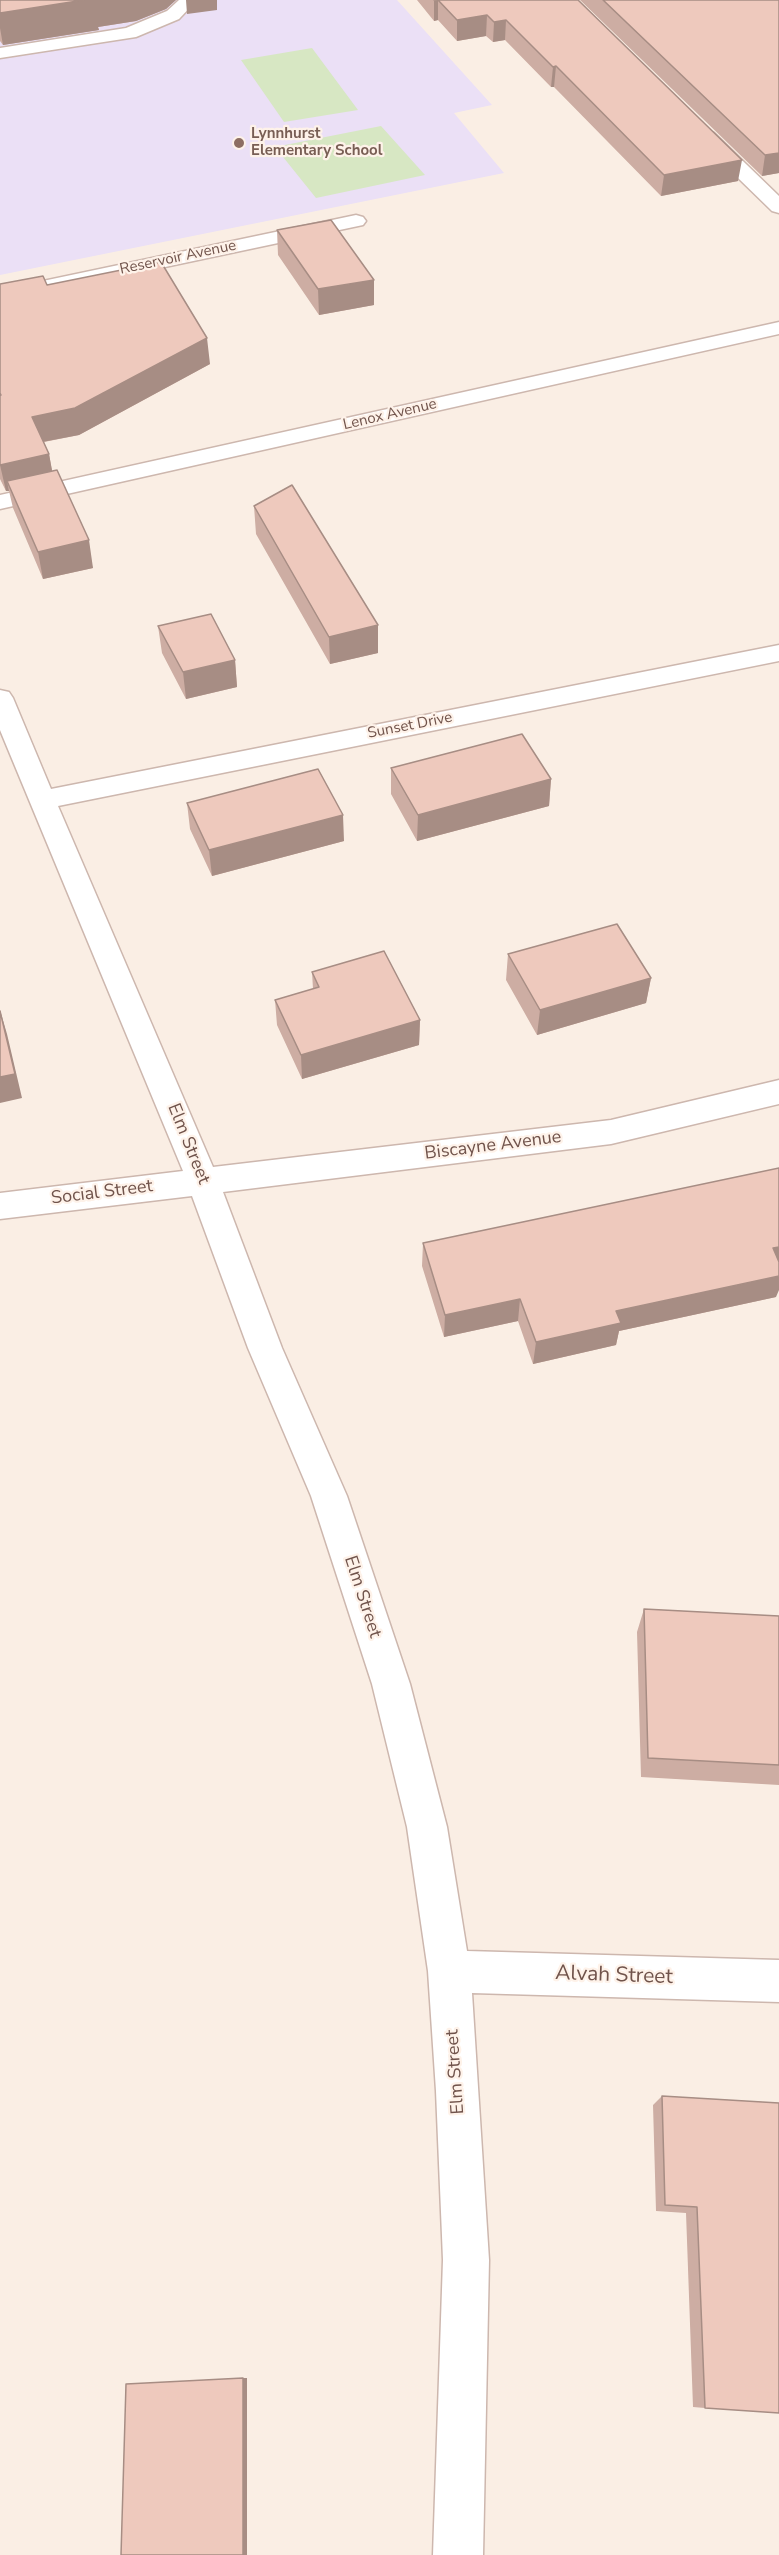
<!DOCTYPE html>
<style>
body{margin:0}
canvas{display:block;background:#faeee4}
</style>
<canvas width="779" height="2555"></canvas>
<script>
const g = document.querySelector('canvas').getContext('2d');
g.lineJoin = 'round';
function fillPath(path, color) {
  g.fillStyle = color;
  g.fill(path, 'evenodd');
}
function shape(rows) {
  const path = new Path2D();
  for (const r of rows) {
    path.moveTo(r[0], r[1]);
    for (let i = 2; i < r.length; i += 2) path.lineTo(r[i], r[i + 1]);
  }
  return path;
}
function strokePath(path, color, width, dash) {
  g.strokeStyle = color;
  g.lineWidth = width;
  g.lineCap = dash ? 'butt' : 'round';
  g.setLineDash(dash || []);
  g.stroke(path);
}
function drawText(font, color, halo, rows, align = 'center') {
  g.font = font + ' "Nunito Sans",sans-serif';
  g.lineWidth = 4.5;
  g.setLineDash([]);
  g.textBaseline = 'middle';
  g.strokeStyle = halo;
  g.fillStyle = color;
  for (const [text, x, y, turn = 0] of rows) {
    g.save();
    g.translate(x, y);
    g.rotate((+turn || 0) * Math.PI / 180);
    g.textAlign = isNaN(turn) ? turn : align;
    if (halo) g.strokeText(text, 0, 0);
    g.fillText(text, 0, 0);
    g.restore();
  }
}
fillPath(shape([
 [0,0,397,0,492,105,454,113,504,173,0,275]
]), '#ebe0f6');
fillPath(shape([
 [312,48,358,110,284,122,241,60],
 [381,126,425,175,316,198,275,147]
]), '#d7e7c3');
const service = shape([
 [179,0,197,0,179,19,136,37,0,58,0,48,126,28,167,11,179,0]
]);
const minor = shape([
 [707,131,714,133,779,196,779,213,772,211,700,141,698,137,700,133,707,131],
 [356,215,363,217,366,221,363,225,0,302,0,290,356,215],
 [779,322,779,334,0,509,0,495,779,322],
 [779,645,779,661,58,806,213,1167,611,1120,779,1080,779,1104,611,1144,223,1192,282,1348,347,1496,410,1684,447,1827,467,1951,779,1960,779,2002,472,1993,489,2260,483,2555,433,2555,443,2260,436,2091,428,1971,407,1827,372,1684,311,1496,248,1348,192,1196,0,1219,0,1193,183,1171,0,730,0,690,9,692,13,698,51,789,779,645]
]);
strokePath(service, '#cdb7ae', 3);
strokePath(minor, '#cdb7ae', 3);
fillPath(service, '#fff');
fillPath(minor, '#fff');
fillPath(shape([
 [0,0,176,0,166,9,136,21,98,27,99,30,3,45,0,41],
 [417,0,578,0,738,181,661,196,554,87,551,87,505,40,493,42,486,36,457,41,438,20,434,21],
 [580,0,779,0,779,173,762,176],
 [277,230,374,305,319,315,278,255],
 [0,284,47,285,210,364,79,435,44,442,49,454,52,471,93,568,43,579,13,508,9,491,6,491,0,479],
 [254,506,378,625,378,653,330,664,256,534],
 [158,626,235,660,237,687,186,699,162,653],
 [391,768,551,779,549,806,417,841,391,794],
 [187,803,344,841,212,876,190,829],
 [508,954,651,978,646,1003,537,1035,506,980],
 [312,972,420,1020,419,1045,302,1079,277,1025,275,1000,313,989],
 [423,1243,776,1297,619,1331,616,1345,533,1364,518,1321,444,1337,422,1266],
 [644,1609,779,1616,779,1785,641,1777,637,1632],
 [662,2096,779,2103,705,2408,693,2407,686,2213,656,2211,653,2105]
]), '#cdada3');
fillPath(shape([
 [84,0,176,0,166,9,136,21,98,27,99,30,3,45,0,28,0,13],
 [186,0,217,0,217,10,187,14],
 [438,0,438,20,434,21,434,1],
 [487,15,486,36,457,41,457,20],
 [506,20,505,40,493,42,494,22],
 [556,66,554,87,551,87,553,67],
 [779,153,779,173,762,176,765,155],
 [742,160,738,181,661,196,664,175],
 [374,280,374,305,319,315,318,289],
 [207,338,210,364,79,435,37,443,32,417],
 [49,454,54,481,7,481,9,491,6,491,0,465],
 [89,540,93,568,43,579,38,552],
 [378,625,378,653,330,664,329,637],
 [235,660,237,687,186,699,183,672],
 [551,779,549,806,417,841,418,815],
 [343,815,344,841,212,876,209,850],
 [651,978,646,1003,537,1035,540,1010],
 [0,1010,7,1034,22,1098,0,1103],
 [420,1020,419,1045,302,1079,301,1055],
 [779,1247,779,1268,773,1248],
 [779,1276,779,1290,776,1297,619,1331,616,1345,533,1364,536,1342,616,1311],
 [520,1299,518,1321,444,1337,445,1315],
 [243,2378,247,2378,247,2555,243,2555]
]), '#a78d84');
const building = shape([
 [0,0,84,0,0,13,0,0],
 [434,0,578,0,742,160,664,175,556,66,553,67,506,20,494,22,487,15,457,20,438,0,434,0],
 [603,0,779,0,779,153,765,155,603,0],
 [331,220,374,280,318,289,277,230,331,220],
 [161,262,207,338,75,408,32,417,49,454,0,465,0,396,1,395,0,393,0,284,43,276,47,285,161,262],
 [57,470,89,540,38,552,7,481,57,470],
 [292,485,378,625,329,637,254,506,292,485],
 [211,614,235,660,183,672,158,626,211,614],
 [522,734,551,779,418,815,391,768,522,734],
 [318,769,343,815,209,850,187,803,318,769],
 [617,924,651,978,540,1010,508,954,617,924],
 [384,951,420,1020,301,1055,275,1000,319,987,312,972,384,951],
 [0,1011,15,1074,0,1077,0,1011],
 [779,1168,779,1247,773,1248,779,1262,779,1276,616,1311,621,1323,536,1342,520,1299,445,1315,423,1243,779,1168],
 [644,1609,779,1616,779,1765,648,1758,644,1609],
 [662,2096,779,2103,779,2413,705,2408,697,2207,665,2205,662,2096],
 [243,2378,243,2555,121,2555,126,2384,243,2378]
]);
fillPath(building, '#eec9bd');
strokePath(building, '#a78d84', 1.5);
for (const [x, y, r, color] of [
 [239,143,6,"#8d6e63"]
]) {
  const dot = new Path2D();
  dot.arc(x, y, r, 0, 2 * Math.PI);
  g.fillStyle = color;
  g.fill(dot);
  strokePath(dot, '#fef2e9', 2);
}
drawText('bold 15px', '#785e54', '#fef2e9', [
 ["Lynnhurst",251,134],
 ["Elementary School",251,151]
], 'left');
drawText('15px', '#70534b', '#fef2e9', [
 ["Reservoir Avenue",178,258,-12],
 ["Lenox Avenue",390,415,-13],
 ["Sunset Drive",410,726,-11]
]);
drawText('18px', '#70534b', '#fef2e9', [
 ["Elm Street",188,1144,68],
 ["Biscayne Avenue",493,1146,-7],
 ["Social Street",102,1193,-7],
 ["Elm Street",362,1597,72],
 ["Elm Street",456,2072,-94]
]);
drawText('21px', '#70534b', '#fef2e9', [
 ["Alvah Street",614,1976,2]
]);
</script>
